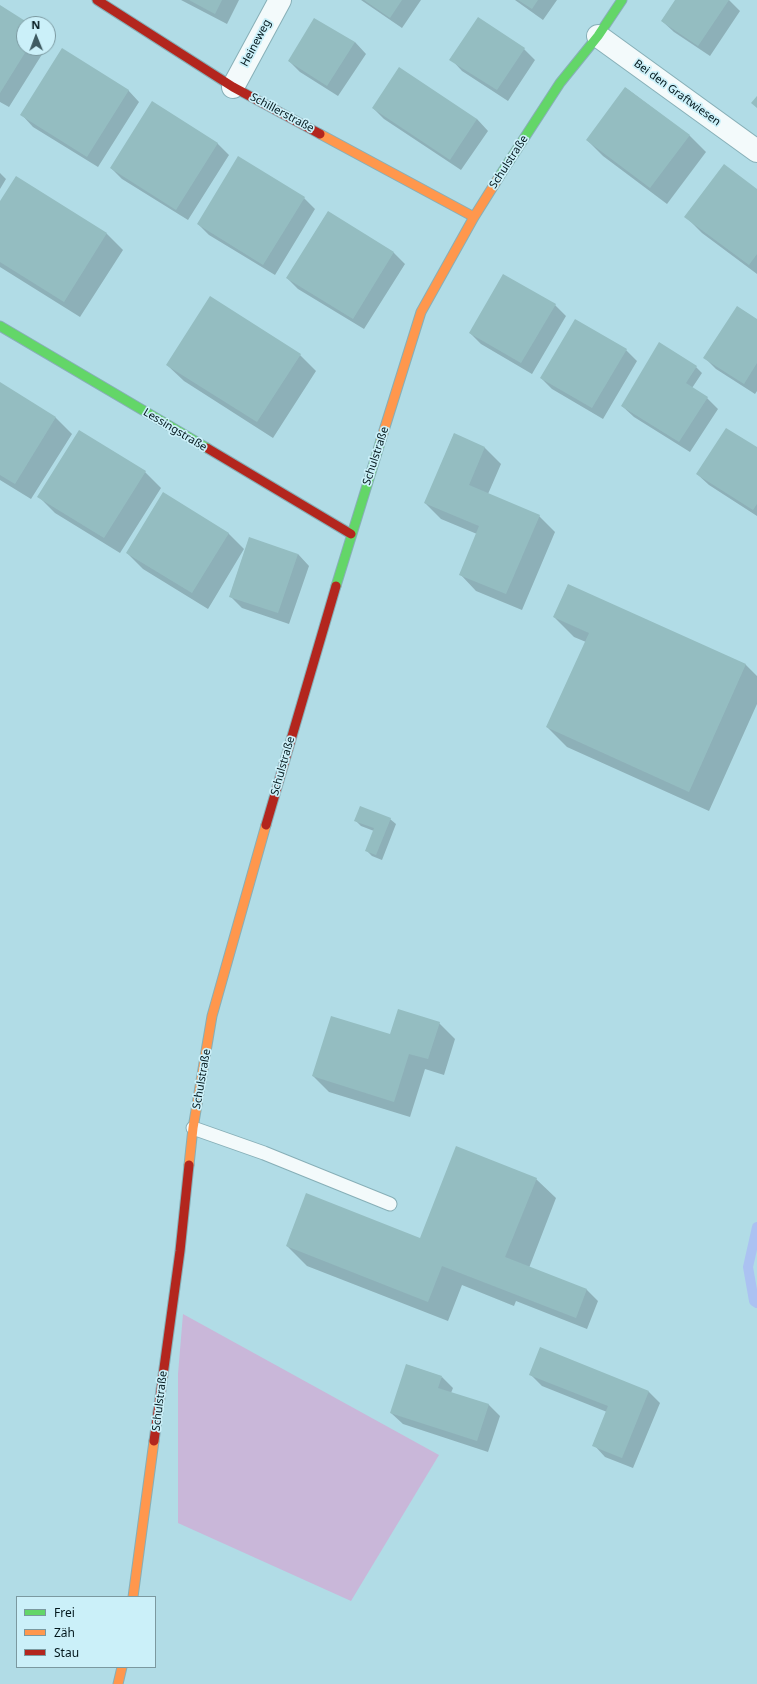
<!DOCTYPE html>
<meta charset="utf-8">
<style>
body{margin:0}
#map{position:relative;width:757px;height:1684px;overflow:hidden;background:#b1dce6;font-family:"Noto Sans",sans-serif}
canvas{display:block}
.legend{position:absolute;left:16px;top:1596px;width:140px;height:72px;box-sizing:border-box;background:#cbf0f9;border:1px solid #7b99a0;margin:0;padding:5px 7px;list-style:none;font-size:12px;color:#02161b}
.legend li{display:flex;align-items:center;gap:8px;height:20px}
.legend b{width:20px;border:1px solid #7b99a0}
.north{position:absolute;left:16px;top:16px;width:40px;height:40px;box-sizing:border-box;background:#cbf0f9;border:1px solid #7b99a0;border-radius:50%;rotate:359deg;font-size:11px;font-weight:700;line-height:16px;text-align:center;color:#02161b}
.north::after{content:'';display:block;margin:auto;width:14px;height:18px;background:#3f5b62;clip-path:polygon(50% 0,100% 100%,50% 72%,0 100%)}
</style>
<div id="map">
<canvas width="757" height="1684"></canvas>
<ul class="legend">
<li><b style="height:5px;background:#63d668"></b>Frei</li>
<li><b style="height:5px;background:#ff974d"></b>Zäh</li>
<li><b style="height:5px;background:#b3261e"></b>Stau</li>
</ul>
<div class="north">N</div>
</div>
<script>
const g = document.querySelector('canvas').getContext('2d');
g.lineJoin = 'round';
function fillPath(path, color) {
  g.fillStyle = color;
  g.fill(path, 'evenodd');
}
function shape(rows) {
  const path = new Path2D();
  for (const r of rows) {
    path.moveTo(r[0], r[1]);
    for (let i = 2; i < r.length; i += 2) path.lineTo(r[i], r[i + 1]);
  }
  return path;
}
function strokePath(path, color, width, dash) {
  g.strokeStyle = color;
  g.lineWidth = width;
  g.lineCap = dash ? 'butt' : 'round';
  g.setLineDash(dash || []);
  g.stroke(path);
}
function drawText(font, color, halo, rows, align = 'center') {
  g.font = font + ' "Noto Sans",sans-serif';
  g.lineWidth = 3.5;
  g.setLineDash([]);
  g.textBaseline = 'middle';
  g.strokeStyle = halo;
  g.fillStyle = color;
  for (const [text, x, y, turn = 0] of rows) {
    g.save();
    g.translate(x, y);
    g.rotate((+turn || 0) * Math.PI / 180);
    g.textAlign = isNaN(turn) ? turn : align;
    if (halo) g.strokeText(text, 0, 0);
    g.fillText(text, 0, 0);
    g.restore();
  }
}
fillPath(shape([
 [183,1314,439,1455,351,1601,178,1523,178,1374]
]), '#c9b7d9');
fillPath(shape([
 [181,0,239,0,227,24],
 [361,0,421,0,402,28],
 [515,0,557,0,543,20],
 [676,0,729,0,740,11,710,56,674,32,662,21],
 [0,7,28,24,24,24,24,48,46,48,9,107,0,102],
 [355,42,366,54,338,96,300,72,289,61],
 [524,49,535,60,508,101,462,71,451,59],
 [626,88,690,136,706,152,667,204,603,156,587,140],
 [128,90,139,102,98,167,33,127,22,115],
 [373,108,477,119,488,131,461,170,384,119],
 [217,143,229,155,188,220,122,179,111,168],
 [0,173,6,179,0,189],
 [16,177,107,234,123,250,80,317,0,267,0,203],
 [757,190,757,274,702,233,686,217],
 [304,198,315,209,275,275,209,235,198,224],
 [328,212,394,253,405,264,364,329,298,289,287,278],
 [555,305,566,316,532,374,481,344,470,333],
 [757,320,757,391,755,394,716,369,705,358],
 [626,350,637,361,603,419,552,389,541,378],
 [300,355,316,371,273,438,184,381,167,365],
 [696,367,702,373,692,388,707,398,718,409,690,452,634,417,622,406],
 [0,383,56,418,72,434,31,499,0,480],
 [454,434,485,448,501,464,488,494,539,516,555,532,522,610,476,591,460,574,477,534,441,519,425,503],
 [757,448,757,516,709,485,697,474],
 [145,472,161,488,120,553,55,513,39,497],
 [228,533,244,549,208,609,143,569,127,553],
 [298,554,309,566,289,624,242,608,230,596],
 [568,585,746,665,757,676,757,704,709,811,567,747,547,727,586,642,574,637,554,617],
 [390,819,396,824,382,860,372,856,366,850,374,831,361,826,356,821],
 [439,1023,455,1039,444,1075,425,1069,410,1117,329,1092,313,1076,391,1036],
 [536,1179,556,1198,529,1268,587,1290,598,1301,587,1329,516,1301,514,1306,462,1285,448,1321,307,1266,287,1246,420,1239],
 [531,1375,649,1392,660,1403,633,1468,605,1457,594,1445,607,1412,542,1386],
 [442,1377,453,1388,451,1393,489,1405,500,1416,488,1452,403,1424,391,1413]
]), '#0003');
strokePath(shape([
 [757,1227,748,1267,754,1301,757,1303]
]), '#abc2f2', 10);
fillPath(shape([
 [189,0,222,0,215,14],
 [364,0,402,0,390,18],
 [518,0,538,0,532,9],
 [675,0,729,0,698,46,661,21],
 [0,5,30,24,24,24,24,48,28,48,0,93],
 [478,17,525,48,497,90,449,60],
 [314,18,355,42,327,86,288,61],
 [62,48,129,90,87,157,20,115],
 [399,67,477,119,450,160,372,108],
 [625,87,690,135,650,188,586,140],
 [757,96,757,108,751,103],
 [152,101,218,143,176,210,110,168],
 [238,156,305,197,263,265,197,224],
 [724,164,757,189,757,254,749,265,684,217],
 [16,176,107,233,64,302,0,262,0,201],
 [328,211,394,252,353,319,286,278],
 [503,274,556,304,521,363,469,333],
 [210,296,301,354,257,422,166,365],
 [737,306,757,319,757,363,744,384,703,358],
 [575,319,627,349,592,408,540,378],
 [659,342,697,366,686,383,708,397,679,442,621,406],
 [0,382,56,417,15,484,0,475],
 [726,428,757,447,757,504,753,510,696,474],
 [79,430,146,471,104,538,37,497],
 [454,433,485,447,469,485,540,515,506,594,459,575,479,526,424,503],
 [163,492,229,533,192,593,126,553],
 [249,537,298,554,278,613,229,597],
 [568,584,746,664,689,792,546,727,589,633,553,617],
 [360,806,391,818,376,855,365,851,374,828,354,821],
 [398,1009,440,1022,428,1059,409,1054,394,1102,312,1076,331,1016,390,1034],
 [456,1146,537,1178,505,1257,587,1289,576,1318,442,1266,428,1302,286,1246,306,1193,420,1238],
 [540,1347,649,1391,622,1458,592,1446,608,1406,529,1375],
 [406,1364,442,1376,438,1388,489,1404,477,1441,390,1413]
]), '#94bdc1');
const lane = shape([
 [193,1128,264,1153,390,1204]
]);
const street = shape([
 [598,36,757,151],
 [233,87,280,0]
]);
const fast = shape([
 [499,177,560,83,598,36,622,0],
 [0,326,207,448],
 [336,586,381,440]
]);
const slow = shape([
 [320,134,474,217],
 [381,440,421,312,474,217,499,177],
 [189,1165,193,1128,212,1016,266,825],
 [133,1597,154,1441],
 [118,1684,122,1667]
]);
const jam = shape([
 [97,0,233,87,320,134],
 [207,448,351,534],
 [266,825,336,586],
 [154,1441,180,1251,189,1165]
]);
strokePath(lane, '#87afb7', 15);
strokePath(street, '#87afb7', 24);
strokePath(fast, '#87afb7', 11);
strokePath(slow, '#87afb7', 11);
strokePath(jam, '#87afb7', 11);
strokePath(lane, '#f3fafb', 13);
strokePath(street, '#f3fafb', 22);
strokePath(fast, '#63d668', 9);
strokePath(slow, '#ff974d', 9);
strokePath(jam, '#b3261e', 9);
drawText('11px', '#02161b', '#cbf0f9', [
 ["Heineweg",256,43,-62],
 ["Bei den Graftwiesen",677,93,36],
 ["Schillerstraße",282,113,28],
 ["Schulstraße",509,162,-57],
 ["Lessingstraße",175,430,31],
 ["Schulstraße",376,456,-72],
 ["Schulstraße",283,766,-74],
 ["Schulstraße",202,1079,-80],
 ["Schulstraße",160,1401,-83]
]);
</script>
